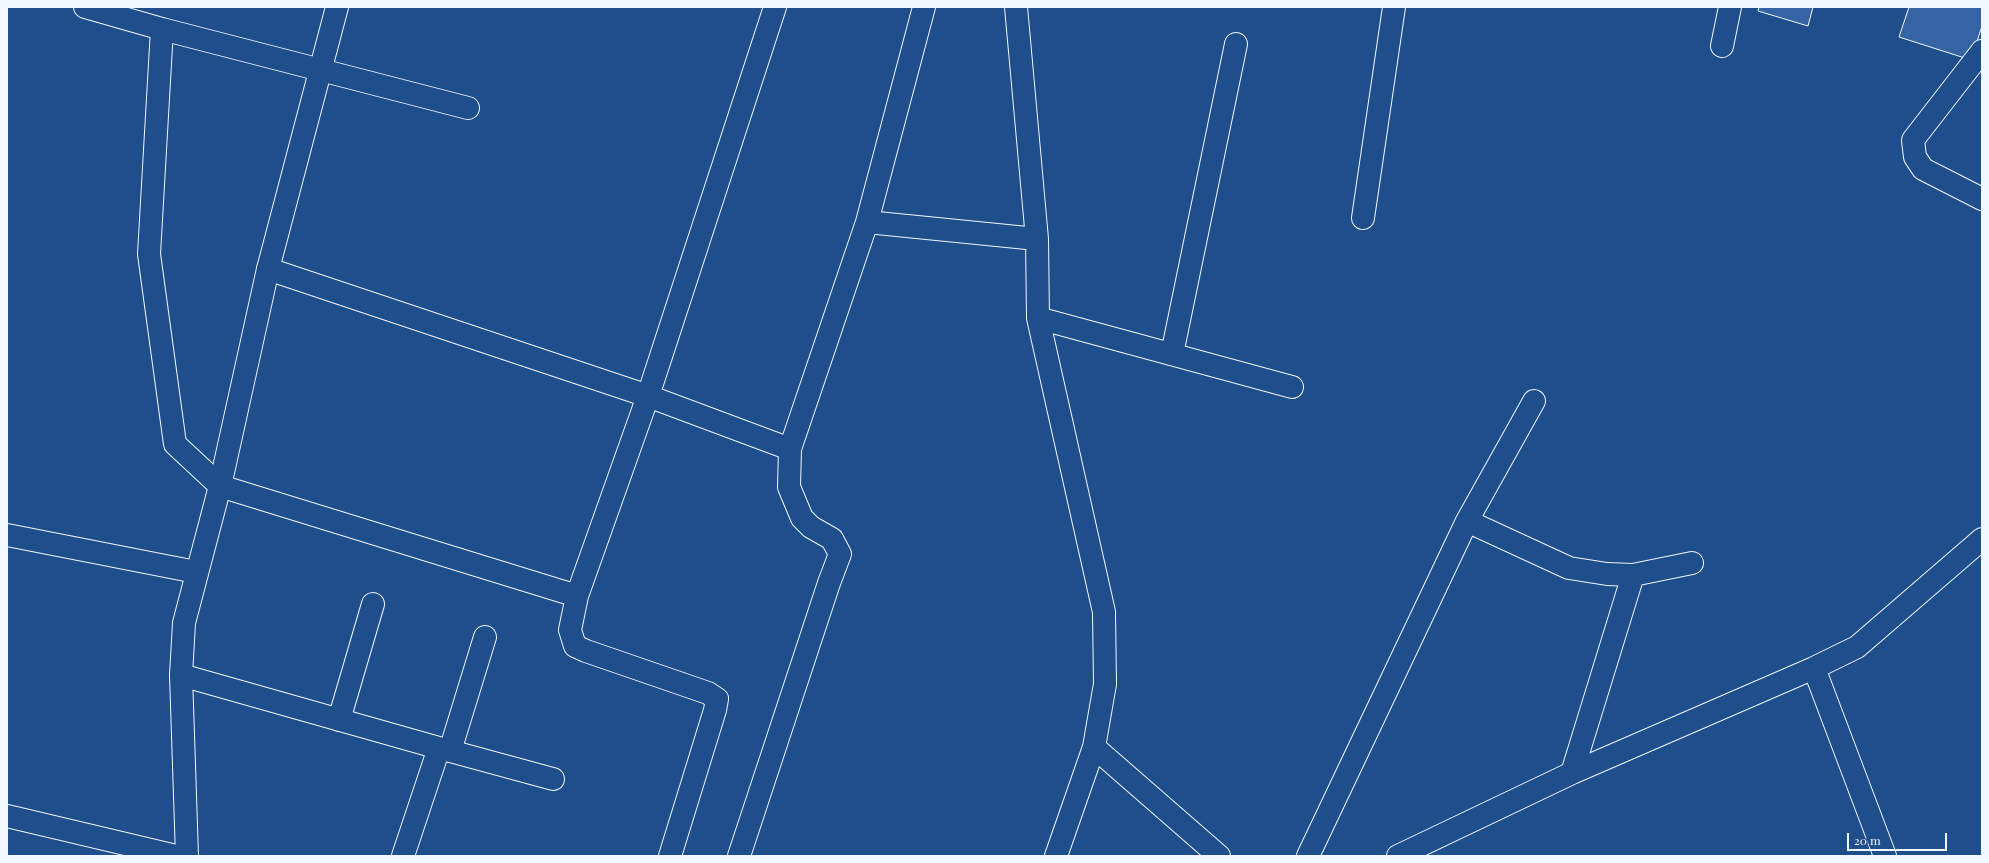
<!DOCTYPE html>
<style>
body{margin:0}
#map{position:relative;width:1989px;height:863px;overflow:hidden;background:#1f4e8c;font-family:"Playfair Display",serif}
canvas{display:block}
.frame{position:absolute;inset:0;border:8px solid #f2f6ff;pointer-events:none}
.scale{position:absolute;left:1847px;top:833px;width:100px;height:18px;box-sizing:border-box;border:2px solid #f2f6ff;border-top:0;padding-left:5px;font-size:12px;line-height:14px;white-space:nowrap;color:#f2f6ff;-webkit-text-stroke:3px #1f4e8c;paint-order:stroke}
</style>
<div id="map">
<canvas width="1989" height="863"></canvas>
<div class="frame"></div>
<div class="scale">20 m</div>
</div>
<script>
const g = document.querySelector('canvas').getContext('2d');
g.lineJoin = 'round';
function fillPath(path, color) {
  g.fillStyle = color;
  g.fill(path, 'evenodd');
}
function shape(rows) {
  const path = new Path2D();
  for (const r of rows) {
    path.moveTo(r[0], r[1]);
    for (let i = 2; i < r.length; i += 2) path.lineTo(r[i], r[i + 1]);
  }
  return path;
}
function strokePath(path, color, width, dash) {
  g.strokeStyle = color;
  g.lineWidth = width;
  g.lineCap = dash ? 'butt' : 'round';
  g.setLineDash(dash || []);
  g.stroke(path);
}
const building = shape([
 [1759,7,1813,7,1808,26,1758,11,1759,7],
 [1909,7,1982,7,1982,26,1971,60,1899,37,1909,7]
]);
fillPath(building, '#3563a3');
strokePath(building, '#f2f6ff', 1);
const minor = shape([
 [85,7,162,29,468,108],
 [1016,7,1037,239,1038,318,1104,612,1105,684,1094,747,1056,856],
 [162,29,149,254,175,444,220,486,577,596],
 [1722,46,1730,7],
 [1982,51,1913,140,1915,157,1923,169,1982,199],
 [1363,218,1394,7],
 [867,222,924,7],
 [268,269,648,396,790,449,867,222,1037,239],
 [1038,318,1292,387],
 [1172,354,1236,44],
 [1467,521,1569,568,1607,574,1633,575,1692,563],
 [7,535,196,572],
 [1814,668,1885,856],
 [181,675,439,748,403,856],
 [339,720,373,604],
 [1094,747,1219,856],
 [439,748,553,779],
 [450,751,485,637],
 [1572,773,1633,575],
 [7,816,176,856],
 [670,856,715,710,717,699,708,693,586,651,575,646,570,630,577,596,648,396,775,7],
 [739,856,829,583,840,554,832,539,811,527,802,518,789,487,790,449],
 [1308,856,1467,521,1534,401],
 [1398,856,1572,773,1814,668,1857,647,1982,539]
]);
const major = shape([
 [187,856,181,675,184,623,220,486,268,269,337,7]
]);
strokePath(minor, '#f2f6ff', 24);
strokePath(major, '#f2f6ff', 24);
strokePath(minor, '#1f4e8c', 22);
strokePath(major, '#1f4e8c', 22);
</script>
